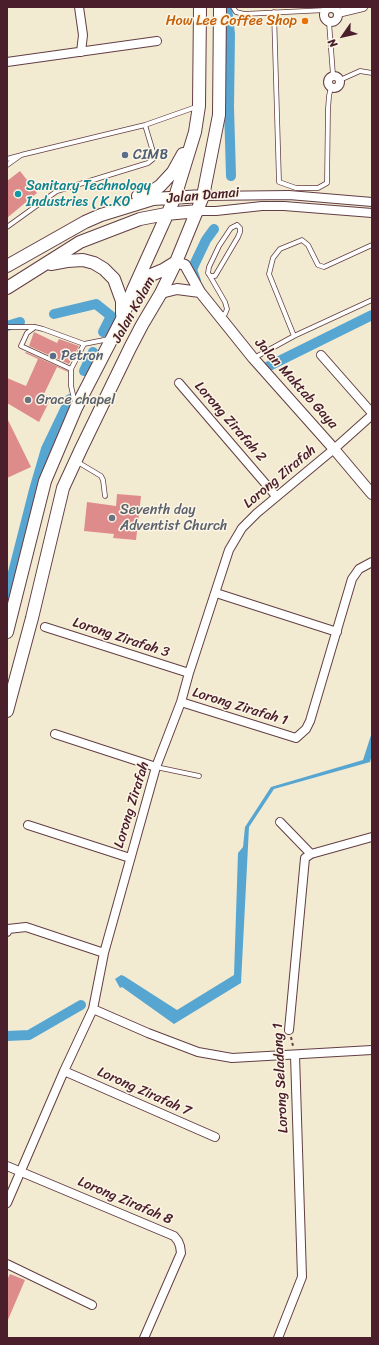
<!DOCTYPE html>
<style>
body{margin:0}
#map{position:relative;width:379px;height:1345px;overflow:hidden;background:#f3ebd1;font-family:Sriracha,sans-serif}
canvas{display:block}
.frame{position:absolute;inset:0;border:8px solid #4a1f2b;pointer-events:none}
.north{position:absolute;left:323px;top:16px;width:40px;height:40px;-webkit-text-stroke:3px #fcf5e5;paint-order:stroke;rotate:236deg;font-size:11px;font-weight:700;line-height:16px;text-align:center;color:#4a1f2b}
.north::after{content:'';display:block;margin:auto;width:14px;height:18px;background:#4a1f2b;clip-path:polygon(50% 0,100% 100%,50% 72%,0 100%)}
</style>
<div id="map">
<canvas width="379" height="1345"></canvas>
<div class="frame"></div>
<div class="north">N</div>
</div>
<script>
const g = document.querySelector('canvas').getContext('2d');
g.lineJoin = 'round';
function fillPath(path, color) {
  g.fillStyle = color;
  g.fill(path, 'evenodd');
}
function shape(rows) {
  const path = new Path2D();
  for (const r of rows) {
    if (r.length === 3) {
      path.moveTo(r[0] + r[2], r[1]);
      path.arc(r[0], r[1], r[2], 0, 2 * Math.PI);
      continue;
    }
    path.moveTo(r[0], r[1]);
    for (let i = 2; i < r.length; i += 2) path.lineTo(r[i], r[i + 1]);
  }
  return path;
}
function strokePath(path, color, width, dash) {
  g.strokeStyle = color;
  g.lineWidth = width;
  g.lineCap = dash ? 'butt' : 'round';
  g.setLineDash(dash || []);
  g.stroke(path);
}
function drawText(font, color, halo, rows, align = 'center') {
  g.font = font + ' Sriracha,sans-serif';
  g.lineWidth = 3;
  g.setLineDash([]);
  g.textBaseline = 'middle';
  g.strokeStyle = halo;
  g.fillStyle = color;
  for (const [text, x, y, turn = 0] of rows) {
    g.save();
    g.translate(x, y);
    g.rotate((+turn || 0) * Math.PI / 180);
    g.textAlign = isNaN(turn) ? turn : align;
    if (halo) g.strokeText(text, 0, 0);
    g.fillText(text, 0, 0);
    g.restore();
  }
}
fillPath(shape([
 [372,732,372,754,370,762,274,789,249,827,241,983,174,1024,122,987,120,988,115,979,121,975,124,976,177,1010,234,975,238,853,243,847,245,827,271,787,363,760]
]), '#57a6d1');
strokePath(shape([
 [227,7,230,34,229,107,231,176],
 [196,281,192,270,195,263,206,240,214,229],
 [54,314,96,304,111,316,103,332],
 [7,326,20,322],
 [267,367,372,315],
 [84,371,93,352],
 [7,596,34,490,46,449,70,399],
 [7,1036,29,1035,81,1005]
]), '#57a6d1', 10);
fillPath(shape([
 [20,171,37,193,7,218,7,181],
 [34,332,57,343,59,339,79,346,69,364,29,346],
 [26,352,68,371,68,372,57,367,44,394,51,398,39,422,7,403,7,378,26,386,38,359,25,353],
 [7,418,31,467,7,478],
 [117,494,141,496,136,540,113,538,114,534,84,531,87,502,116,506],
 [10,1274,25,1280,7,1322,7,1280]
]), '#de8b8b');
const service = shape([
 [233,7,236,12,244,14,326,10],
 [274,12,279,182,296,188,318,188,327,183,328,109,329,96,331,87],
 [329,22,333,75],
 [340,80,360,71,372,73],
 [7,159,18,156],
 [7,165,21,155,145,125,196,107],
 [237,225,240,228,240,232,238,237,215,276,210,276,208,273,209,267,219,246,231,228,237,225],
 [7,227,57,191,148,163,153,159,154,155,145,125],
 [210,276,225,302,227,309,225,314,220,315],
 [7,327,35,327,43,329,84,344,71,369],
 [35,327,27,333,21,346,71,369,71,386,75,403],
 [294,336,269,274,273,258,280,249,302,240,308,245,318,265,324,267,372,245],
 [84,344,109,339],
 [254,358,294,336,372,300],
 [76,461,101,476,103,480,105,496],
 [156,767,199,776]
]);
const minor = shape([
 [79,7,83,35,81,52],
 [331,15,7],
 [338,13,363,7],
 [7,62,157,41],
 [334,82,6],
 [203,196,289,195,372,202],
 [198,211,216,211,262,206,284,206,372,213],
 [321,355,372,413],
 [179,383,276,496],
 [216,593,337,632],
 [45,627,189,673],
 [181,702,296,738,306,729,310,721,352,579,359,569,372,562],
 [55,734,156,767],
 [280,822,311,854],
 [28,825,130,858],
 [7,932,8,929,26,927,104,953],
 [93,1009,148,1033,198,1052,232,1058,372,1050],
 [289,1030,305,858,311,854,372,837],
 [64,1071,215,1137],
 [7,1166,174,1236,178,1241,180,1246,181,1253,144,1338],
 [7,1203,64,1071,93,1009,104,953,156,767,181,702,189,673,229,550,242,528,257,513,334,449,372,415],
 [7,1264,92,1305],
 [278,1338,302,1277,295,1055]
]);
const tertiary = shape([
 [176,262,185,265,200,292,253,358,334,449,372,494],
 [161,293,177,289,200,292]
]);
const secondary = shape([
 [138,196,151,192,160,186,173,172,183,154],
 [51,264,67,261,83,260,94,263,104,269,114,279,122,301,122,314],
 [7,266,85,222,101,215,153,199,203,196],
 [7,288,80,242,140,219,166,214,198,211],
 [135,288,151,275,163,270,176,262],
 [7,632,45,481,76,408,121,321,133,290,175,197,195,132,199,106,200,7],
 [7,711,32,618,63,488,81,449,130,348,142,325,161,293,176,262,203,196,219,115,220,7]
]);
strokePath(service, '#633e44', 5.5);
strokePath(minor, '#633e44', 10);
strokePath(tertiary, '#633e44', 12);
strokePath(secondary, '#633e44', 14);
strokePath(shape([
 [291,1037,293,1046]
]), '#633e44', 2, [3, 3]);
strokePath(service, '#fff', 4);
strokePath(minor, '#fff', 8);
strokePath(tertiary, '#fff', 10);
strokePath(secondary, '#fff', 12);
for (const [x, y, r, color] of [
 [305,21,4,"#e8710a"],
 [125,155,4,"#5c6f8a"],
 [18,194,4,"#0f9aa8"],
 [53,356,4,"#5c6f8a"],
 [28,400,4,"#6b7280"],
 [112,518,4,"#6b7280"]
]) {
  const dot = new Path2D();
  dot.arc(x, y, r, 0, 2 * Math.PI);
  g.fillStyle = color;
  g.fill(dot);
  strokePath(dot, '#fcf5e5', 1.5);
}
drawText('14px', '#c56008', '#fcf5e5', [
 ["How Lee Coffee Shop",297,21]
], 'right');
drawText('14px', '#4e5e75', '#fcf5e5', [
 ["CIMB",133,155],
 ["Petron",61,356]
], 'left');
drawText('14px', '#0d838f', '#fcf5e5', [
 ["Sanitary Technology",26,186],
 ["Industries ( K.K0",26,202]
], 'left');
drawText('14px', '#4a1f2b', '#fcf5e5', [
 ["Jalan Damai",203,196,-5],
 ["Jalan Kolam",134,310,-61],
 ["Jalan Maktab Gaya",296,384,48],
 ["Lorong Zirafah 2",230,422,49],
 ["Lorong Zirafah",280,477,-40],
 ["Lorong Zirafah 3",121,638,18],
 ["Lorong Zirafah 1",240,707,17],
 ["Lorong Zirafah",132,805,-73],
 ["Lorong Seladang 1",281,1078,-93],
 ["Lorong Zirafah 7",144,1092,24],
 ["Lorong Zirafah 8",125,1201,23]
]);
drawText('14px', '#5b616d', '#fcf5e5', [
 ["Grace chapel",36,400],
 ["Seventh day",120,510],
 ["Adventist Church",120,526]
], 'left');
</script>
